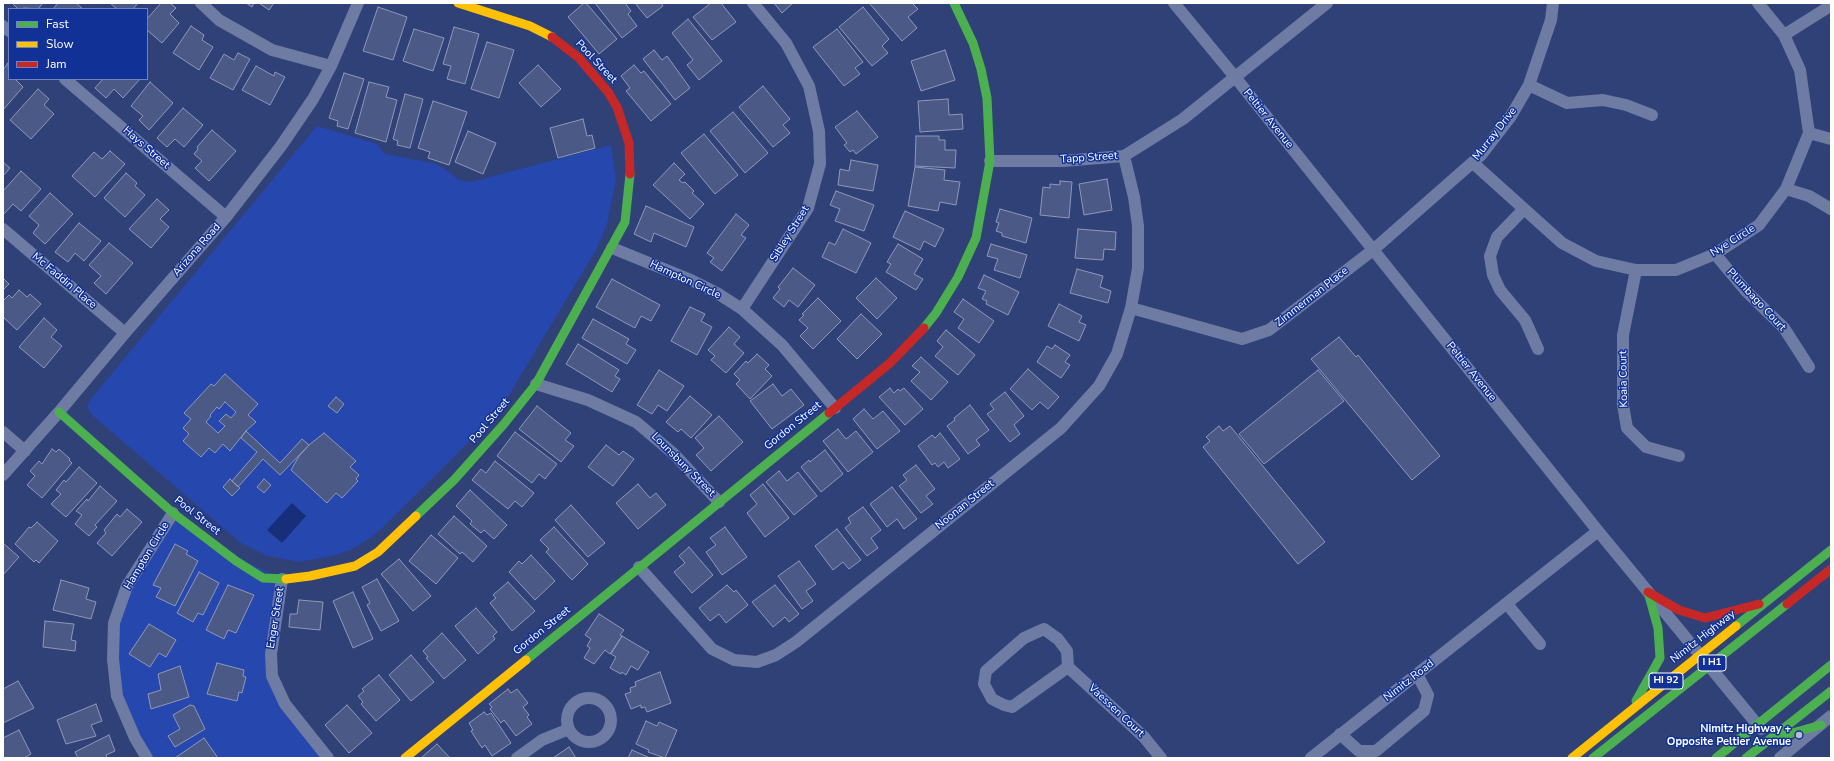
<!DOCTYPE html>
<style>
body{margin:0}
#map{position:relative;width:1834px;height:761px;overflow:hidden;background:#304178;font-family:"Nunito Sans",sans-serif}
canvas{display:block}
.frame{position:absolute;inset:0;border:4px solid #fff;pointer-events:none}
.legend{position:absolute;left:8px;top:8px;width:140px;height:72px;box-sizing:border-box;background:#113197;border:1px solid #7083c1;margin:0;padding:5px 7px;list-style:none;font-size:12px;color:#fff}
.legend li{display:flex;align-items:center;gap:8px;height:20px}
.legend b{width:20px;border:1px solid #7083c1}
</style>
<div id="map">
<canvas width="1834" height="761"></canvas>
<div class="frame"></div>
<ul class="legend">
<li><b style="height:5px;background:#4caf50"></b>Fast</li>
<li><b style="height:5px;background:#ffc107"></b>Slow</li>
<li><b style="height:5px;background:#c62828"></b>Jam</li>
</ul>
</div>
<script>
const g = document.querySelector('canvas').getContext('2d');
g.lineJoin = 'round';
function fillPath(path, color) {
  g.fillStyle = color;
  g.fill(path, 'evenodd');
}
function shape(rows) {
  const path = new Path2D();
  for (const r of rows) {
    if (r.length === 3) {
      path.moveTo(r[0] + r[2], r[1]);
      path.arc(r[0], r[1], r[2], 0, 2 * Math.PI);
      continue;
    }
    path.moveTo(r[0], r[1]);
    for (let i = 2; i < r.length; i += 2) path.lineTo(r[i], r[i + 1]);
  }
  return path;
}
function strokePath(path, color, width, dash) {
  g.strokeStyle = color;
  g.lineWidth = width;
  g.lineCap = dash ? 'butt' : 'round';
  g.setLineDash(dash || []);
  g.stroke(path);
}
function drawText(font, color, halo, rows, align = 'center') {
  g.font = font + ' "Nunito Sans",sans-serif';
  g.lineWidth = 3;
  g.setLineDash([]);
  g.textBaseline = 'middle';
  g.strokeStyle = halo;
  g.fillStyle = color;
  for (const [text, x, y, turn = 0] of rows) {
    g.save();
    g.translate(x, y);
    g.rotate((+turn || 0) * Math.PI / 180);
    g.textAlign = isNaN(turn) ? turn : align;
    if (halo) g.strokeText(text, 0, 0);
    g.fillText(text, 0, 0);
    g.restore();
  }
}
fillPath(shape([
 [317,126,377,144,385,154,432,163,442,167,459,180,471,182,611,145,616,179,607,224,596,250,509,395,498,411,485,426,380,530,367,540,352,549,336,555,299,562,268,556,241,543,92,415,87,406,90,400],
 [173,513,222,550,282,579,272,676,328,758,147,758,135,738,113,659,127,586]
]), '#2547ae');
fillPath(shape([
 [292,503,306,516,282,543,267,530]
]), '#172e7a');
const building = shape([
 [12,3,43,3,38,9,25,8,18,9,12,3],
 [58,3,76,3,83,9,53,9,58,3],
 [110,3,138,3,133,9,117,9,110,3],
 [161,3,170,3,176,8,170,14,179,23,162,43,147,30,147,19,161,3],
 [246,3,254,3,252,7,246,3],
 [259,3,274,3,269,10,259,3],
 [584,3,586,3,617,39,599,54,568,17,584,3],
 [595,3,625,3,631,11,628,14,637,26,622,38,595,3],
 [635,3,661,3,663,6,647,18,635,3],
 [711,3,721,3,736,22,712,40,693,17,711,3],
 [774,3,793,3,782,13,774,3],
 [869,3,912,3,918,9,908,17,917,28,902,41,869,3],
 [378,7,407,17,393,60,363,51,378,7],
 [863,7,889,39,882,46,888,53,872,66,839,27,863,7],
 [688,19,722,61,699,80,687,65,693,60,672,33,688,19],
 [191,26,204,35,202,40,213,47,199,70,173,53,191,26],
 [454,27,479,34,465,84,447,79,451,66,443,64,454,27],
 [414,29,444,38,433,71,403,61,414,29],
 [837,29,863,62,855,68,860,74,844,86,813,47,837,29],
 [487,42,514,50,499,98,471,89,487,42],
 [654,50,662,60,667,56,690,88,675,100,643,59,654,50],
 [945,50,955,80,921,91,911,61,945,50],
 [238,53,250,59,233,90,210,78,224,54,234,60,238,53],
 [8,63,9,79,15,79,23,87,3,110,3,70,8,63],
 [538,65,561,89,541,107,519,83,538,65],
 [634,65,641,73,644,71,671,104,651,121,626,91,630,88,621,76,634,65],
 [256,66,274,76,275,72,285,77,270,105,242,90,256,66],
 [344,73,364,79,348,129,337,126,338,121,329,118,344,73],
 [103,79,140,79,123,98,114,89,106,98,95,88,103,79],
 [150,82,173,103,149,130,139,120,143,116,131,106,150,82],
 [369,82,389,87,386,97,397,100,386,142,355,133,369,82],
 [763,86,790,119,783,125,790,133,773,147,739,107,763,86],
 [38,89,49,99,44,105,54,114,31,139,10,120,38,89],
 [405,94,423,99,410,148,397,145,398,141,393,139,405,94],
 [948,99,949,115,962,114,963,129,920,132,918,101,948,99],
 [433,101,467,112,449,165,428,158,430,152,418,148,433,101],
 [183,108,203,125,184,147,175,139,167,147,157,138,183,108],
 [857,111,878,137,856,154,853,150,850,152,844,145,847,143,835,127,857,111],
 [733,112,768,153,745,173,710,131,733,112],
 [583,119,587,136,592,135,595,148,558,158,550,128,583,119],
 [212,130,236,151,209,181,195,168,202,161,194,154,198,149,197,147,212,130],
 [468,131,496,143,483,174,455,162,468,131],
 [704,134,738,175,715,194,681,153,704,134],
 [916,136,939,136,939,140,945,140,945,150,956,150,955,168,915,166,916,136],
 [110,151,125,164,95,197,72,176,94,152,102,159,110,151],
 [851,160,878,165,873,191,838,185,840,169,849,171,851,160],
 [3,162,10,168,3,176,3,162],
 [674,163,685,174,679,180,683,183,685,182,694,191,692,193,704,204,690,219,653,185,674,163],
 [915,167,945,170,944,180,960,182,956,205,940,202,938,211,908,206,915,167],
 [21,171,41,189,21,211,13,204,4,214,3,212,3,191,21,171],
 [126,173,137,183,135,186,145,195,125,217,104,198,126,173],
 [1107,179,1112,210,1084,215,1079,184,1107,179],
 [1060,181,1072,182,1069,218,1040,215,1043,187,1050,188,1050,184,1060,185,1060,181],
 [836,191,874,205,864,231,835,221,840,209,830,205,836,191],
 [50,193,73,214,45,244,33,233,39,225,29,216,50,193],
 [157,199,169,210,160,219,169,227,151,248,129,229,157,199],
 [646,206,694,227,686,247,654,233,651,242,634,234,646,206],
 [1000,209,1032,218,1026,243,1002,236,1002,233,996,231,999,223,996,222,1000,209],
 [905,211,944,229,935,247,924,241,920,250,893,237,905,211],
 [736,214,749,225,741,235,746,238,722,271,710,262,714,258,707,253,736,214],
 [79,223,101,241,84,261,75,253,68,262,55,252,79,223],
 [843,229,871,243,856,273,822,257,829,242,835,245,843,229],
 [1078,229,1116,232,1115,250,1104,249,1103,260,1075,258,1078,229],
 [109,243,133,263,106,294,94,283,101,276,89,265,109,243],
 [898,244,923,259,914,274,923,279,916,290,886,272,891,264,887,262,898,244],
 [991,244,1027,255,1020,278,994,270,998,259,987,256,991,244],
 [793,268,815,285,798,307,789,300,784,307,773,298,780,289,778,287,793,268],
 [1077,269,1103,276,1100,287,1111,291,1108,303,1070,293,1077,269],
 [984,275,1019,292,1008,315,986,304,987,301,982,299,986,291,978,288,984,275],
 [3,278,9,284,3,290,3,278],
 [876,278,897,298,877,319,856,298,876,278],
 [612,279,660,305,651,321,641,316,635,328,596,307,612,279],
 [19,290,27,297,30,294,41,304,17,330,3,317,3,301,9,295,12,298,19,290],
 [818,298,841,321,813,349,800,336,808,328,799,320,804,315,802,314,818,298],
 [963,299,994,321,979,343,958,328,964,319,954,312,963,299],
 [1059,304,1082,316,1079,322,1086,325,1079,341,1048,326,1059,304],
 [690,307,705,314,701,321,712,327,697,355,671,341,690,307],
 [861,314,882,334,857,359,837,339,861,314],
 [44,318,57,330,51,337,62,346,44,368,19,347,44,318],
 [593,319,629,339,626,344,636,350,627,364,582,338,593,319],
 [729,327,740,337,734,344,744,353,726,373,711,360,715,356,708,350,729,327],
 [946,330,975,355,958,375,935,356,943,347,937,341,946,330],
 [1339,337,1356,357,1358,355,1440,456,1412,480,1311,359,1339,337],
 [578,344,619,370,615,376,620,379,612,392,566,364,578,344],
 [1055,345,1070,355,1065,362,1070,365,1061,378,1037,362,1047,346,1052,349,1055,345],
 [757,354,769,365,765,369,772,376,750,399,736,384,740,380,734,374,746,361,748,363,757,354],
 [921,357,948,382,931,400,911,381,920,372,912,366,921,357],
 [1028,369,1059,397,1048,409,1040,402,1032,410,1010,389,1028,369],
 [659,370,684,386,667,411,658,405,652,414,637,405,659,370],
 [1318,370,1344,401,1264,464,1239,434,1318,370],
 [225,374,258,404,248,415,256,422,246,431,230,451,223,444,215,453,209,448,201,457,183,441,189,434,183,428,191,419,184,413,211,384,214,386,225,374],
 [225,402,236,412,231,418,226,414,219,421,225,426,218,433,206,422,211,416,210,415,217,407,219,409,225,402],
 [773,384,782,396,791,389,804,405,772,429,750,401,773,384],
 [890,388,894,393,898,389,900,391,904,388,923,409,905,425,879,397,890,388],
 [1005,392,1024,416,1014,425,1020,434,1010,442,987,414,994,409,990,404,1005,392],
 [690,396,712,415,691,438,681,429,678,432,666,422,690,396],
 [336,397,344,404,337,413,328,406,336,397],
 [970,405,989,430,976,440,980,445,968,454,947,426,955,420,954,418,970,405],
 [537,406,571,433,565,440,574,446,561,462,519,429,537,406],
 [864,409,873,419,883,411,900,431,877,449,853,419,864,409],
 [719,416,743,442,711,471,696,455,704,448,695,438,719,416],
 [1219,426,1223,431,1230,426,1325,542,1298,564,1203,447,1210,441,1206,437,1219,426],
 [838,429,846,439,856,431,873,452,848,472,823,441,838,429],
 [246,431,280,463,302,439,309,445,280,475,263,459,238,487,232,481,257,452,241,438,246,431],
 [515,432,557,464,545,479,539,474,532,483,497,456,515,432],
 [324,433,356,461,350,467,359,475,356,479,358,481,342,498,336,493,327,503,291,470,299,456,309,445,324,433],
 [940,433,960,459,948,468,944,462,938,467,935,463,932,465,918,446,932,435,935,438,940,433],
 [606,445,619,455,623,451,634,459,613,486,588,467,606,445],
 [52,449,56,452,59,449,70,459,69,460,72,463,42,498,27,485,35,476,30,471,39,461,42,464,52,449],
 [825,450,843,474,821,492,801,467,809,460,810,462,825,450],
 [495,461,534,493,522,507,515,501,508,509,472,480,481,469,486,473,495,461],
 [916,465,935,489,926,496,933,504,921,513,899,486,907,480,903,475,916,465],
 [79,467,97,483,66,517,51,504,61,494,56,490,64,480,66,482,79,467],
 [779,471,787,481,798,472,817,496,794,515,766,482,779,471],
 [230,479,240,488,232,496,223,487,230,479],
 [264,479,271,485,264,493,257,487,264,479],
 [638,484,650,498,656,493,666,505,638,529,616,503,638,484],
 [763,484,789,518,765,537,747,513,757,504,750,495,763,484],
 [100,486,117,501,95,525,97,527,89,536,75,524,82,515,76,511,87,499,88,501,100,486],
 [892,487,917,519,904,529,897,519,887,527,870,504,892,487],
 [470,490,507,525,494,539,484,530,481,533,470,524,472,521,456,506,470,490],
 [571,505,605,543,588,557,555,520,571,505],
 [863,507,881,530,871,538,878,548,867,556,845,528,851,523,848,518,863,507],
 [127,509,142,522,112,556,97,543,106,533,104,530,117,514,120,517,127,509],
 [454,516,487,546,473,562,462,552,460,554,438,534,454,516],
 [37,522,58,541,39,563,36,560,34,562,15,544,29,527,31,528,37,522],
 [554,527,588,564,572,580,546,552,549,549,540,540,554,527],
 [725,527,747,557,722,575,706,552,716,545,710,538,725,527],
 [837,529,861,560,849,569,843,562,833,570,815,546,837,529],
 [431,535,458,558,436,584,409,561,431,535],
 [3,543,19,557,3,575,3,543],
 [175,544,188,551,186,554,198,561,175,606,156,597,161,588,153,585,175,544],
 [689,547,713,575,692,593,674,572,685,563,679,556,689,547],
 [531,555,555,581,535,600,509,572,519,561,522,564,531,555],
 [399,559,431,596,413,611,381,574,399,559],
 [799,561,816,584,806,591,813,601,802,609,778,576,799,561],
 [199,572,219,583,203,615,198,613,193,622,177,613,199,572],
 [377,579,399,621,381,631,367,605,370,603,362,587,377,579],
 [61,580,89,588,86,599,96,602,91,619,53,610,61,580],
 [508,582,535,611,512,631,490,603,496,598,493,595,508,582],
 [228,585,254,595,236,633,228,630,224,639,206,630,228,585],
 [727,585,734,592,736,590,748,605,726,623,719,614,710,621,699,608,727,585],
 [775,585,799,614,789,622,785,617,773,627,752,602,775,585],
 [353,592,373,639,353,648,333,601,353,592],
 [299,600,323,602,320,630,289,627,290,614,297,614,299,600],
 [476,608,497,632,493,636,495,639,478,654,455,626,476,608],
 [599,614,624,630,620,635,622,636,610,654,605,650,594,664,584,658,590,648,587,646,591,639,585,635,599,614],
 [45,621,74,624,71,640,76,641,75,651,43,647,45,621],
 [149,624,176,640,166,657,159,653,150,667,129,654,149,624],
 [442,633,466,660,444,679,426,658,428,657,423,651,442,633],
 [622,636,649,652,638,670,631,666,626,675,622,672,621,674,610,668,616,657,611,654,622,636],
 [411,655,434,682,411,701,389,675,411,655],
 [217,663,244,670,243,676,246,677,242,693,239,692,237,701,207,694,217,663],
 [180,666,189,697,151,709,148,694,161,690,158,674,180,666],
 [660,672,671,703,647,712,645,707,641,708,641,705,631,709,625,694,631,692,630,688,636,686,635,682,660,672],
 [379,675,400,700,376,721,361,704,363,702,358,696,364,691,362,689,379,675],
 [18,681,34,708,3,723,3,689,18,681],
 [508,689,511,693,517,689,528,703,523,707,529,715,527,717,532,724,516,736,504,720,501,723,490,709,492,707,489,704,508,689],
 [96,704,102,721,91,725,96,736,66,744,57,720,96,704],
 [190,705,194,706,205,729,175,747,168,736,180,729,173,715,190,705],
 [347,705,372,733,349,753,325,725,347,705],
 [484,712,487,715,491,713,511,743,492,756,485,745,482,748,471,731,473,730,469,723,484,712],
 [646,721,657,726,659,722,677,730,665,758,648,752,649,750,636,744,646,721],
 [19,730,31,754,24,758,3,758,3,738,19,730],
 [109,735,115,751,106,755,107,758,78,758,75,752,109,735],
 [204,738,218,758,175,758,204,738],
 [437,744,450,758,421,758,437,744],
 [569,747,576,758,553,758,569,747],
 [632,750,650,758,628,758,632,750]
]);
fillPath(building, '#4b5986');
strokePath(building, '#8e98b8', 1);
strokePath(shape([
 [201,3,219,20,272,50,331,66],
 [1174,3,1235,77,1598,531,1761,729],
 [3,26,9,31],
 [1784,35,1827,8,1831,3],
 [65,79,226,217],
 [1529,85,1567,103,1603,100,1626,105,1652,115],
 [1809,133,1831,139],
 [990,161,1063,161,1124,156,1183,119,1327,3],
 [1473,163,1562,243,1596,261,1636,270,1676,270,1715,254,1759,225,1786,189,1809,133,1800,70,1784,35,1758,3],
 [1786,189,1809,196,1831,209],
 [1524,209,1497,237,1490,256,1493,275,1500,290,1525,320,1538,349],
 [3,229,125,333],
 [612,248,691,280,717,293,742,309,782,345,835,408],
 [1715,254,1746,291,1784,328,1809,367],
 [1636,270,1623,335,1623,405,1627,428,1646,447,1679,456],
 [1131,308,1242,339,1269,330,1373,250,1481,155,1511,116,1529,85,1551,20,1553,3],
 [742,309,808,208,820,164,819,131,809,86,786,43,753,3],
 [536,384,588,400,636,422,674,454,719,502],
 [3,432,25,451],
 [3,475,59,412,125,333,226,217,281,146,313,99,331,66,358,3],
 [639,567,712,649,734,660,757,662,776,655,796,642,1061,428,1099,386,1117,354,1131,308,1138,268,1138,226,1134,197,1124,156],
 [282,579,271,654,272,676,285,704,328,758],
 [1507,604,1540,644],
 [1068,667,1012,707,1004,705,992,699,984,684,986,671,1024,638,1044,629,1058,639,1067,651,1068,667,1144,737,1161,758],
 [589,720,22],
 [1340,734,1359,751,1376,751,1424,711,1428,695,1417,674],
 [147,758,135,738,117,696,113,659,114,623,127,586,173,513],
 [517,758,542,740,569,729],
 [1311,758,1598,531],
 [1780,758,1831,716]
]), '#6e7ba3', 12);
strokePath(shape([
 [924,328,936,313,958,277,976,238,990,161,987,98,981,69,973,43,954,3],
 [59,412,173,513,236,561,263,578,286,579],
 [416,516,454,480,504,424,536,384,625,222,630,174],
 [1736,626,1831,550],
 [526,660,829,413],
 [1636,701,1660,658,1658,628,1648,592],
 [1778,737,1821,725],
 [1746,758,1831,691]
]), '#4caf50', 9);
strokePath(shape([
 [458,3,530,26,552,37],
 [286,579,310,576,355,566,378,552,416,516],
 [405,758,526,660],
 [1572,758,1736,626]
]), '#ffc107', 9);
strokePath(shape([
 [552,37,579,58,608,92,617,107,629,143,630,174],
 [829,413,890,363,924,328],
 [1648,592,1679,610,1705,618,1759,604]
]), '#c62828', 9);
strokePath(shape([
 [1593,758,1787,604],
 [1716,758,1831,665]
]), '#4caf50', 9);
strokePath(shape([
 [1787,604,1831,569]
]), '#c62828', 9);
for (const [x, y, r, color] of [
 [1799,735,4,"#b7bcd0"]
]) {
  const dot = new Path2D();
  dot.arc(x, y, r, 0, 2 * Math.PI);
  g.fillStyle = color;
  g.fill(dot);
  strokePath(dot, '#113197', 1.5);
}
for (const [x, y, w] of [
 [1712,663,28],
 [1666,681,34]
]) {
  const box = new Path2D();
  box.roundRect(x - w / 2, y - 8, w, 16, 3);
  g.fillStyle = '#113197';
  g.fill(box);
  strokePath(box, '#fff', 1);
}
drawText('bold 10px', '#fff', null, [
 ["I H1",1712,663],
 ["HI 92",1666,681]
]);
drawText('11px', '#fff', '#113197', [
 ["Pool Street",596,62,47],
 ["Peltier Avenue",1268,119,51],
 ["Murray Drive",1495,134,-52],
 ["Hays Street",146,148,41],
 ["Tapp Street",1089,158,-4],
 ["Sibley Street",790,234,-58],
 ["Nye Circle",1733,241,-32],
 ["Arizona Road",197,250,-49],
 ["Hampton Circle",685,280,25],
 ["Mc Faddin Place",64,281,40],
 ["Zimmerman Place",1312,297,-38],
 ["Plumbago Court",1756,300,47],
 ["Peltier Avenue",1471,372,51],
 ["Koaia Court",1624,379,-91],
 ["Pool Street",490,421,-50],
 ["Gordon Street",793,426,-39],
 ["Lounsbury Street",683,465,45],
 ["Noonan Street",965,505,-39],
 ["Pool Street",197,516,38],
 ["Hampton Circle",147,556,-59],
 ["Enger Street",276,618,-81],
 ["Gordon Street",542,631,-39],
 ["Nimitz Highway",1703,637,-38],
 ["Nimitz Road",1409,681,-38],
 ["Vaessen Court",1116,711,43]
]);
drawText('bold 11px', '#fff', '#113197', [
 ["Nimitz Highway +",1791,729],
 ["Opposite Peltier Avenue",1791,742]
], 'right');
</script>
